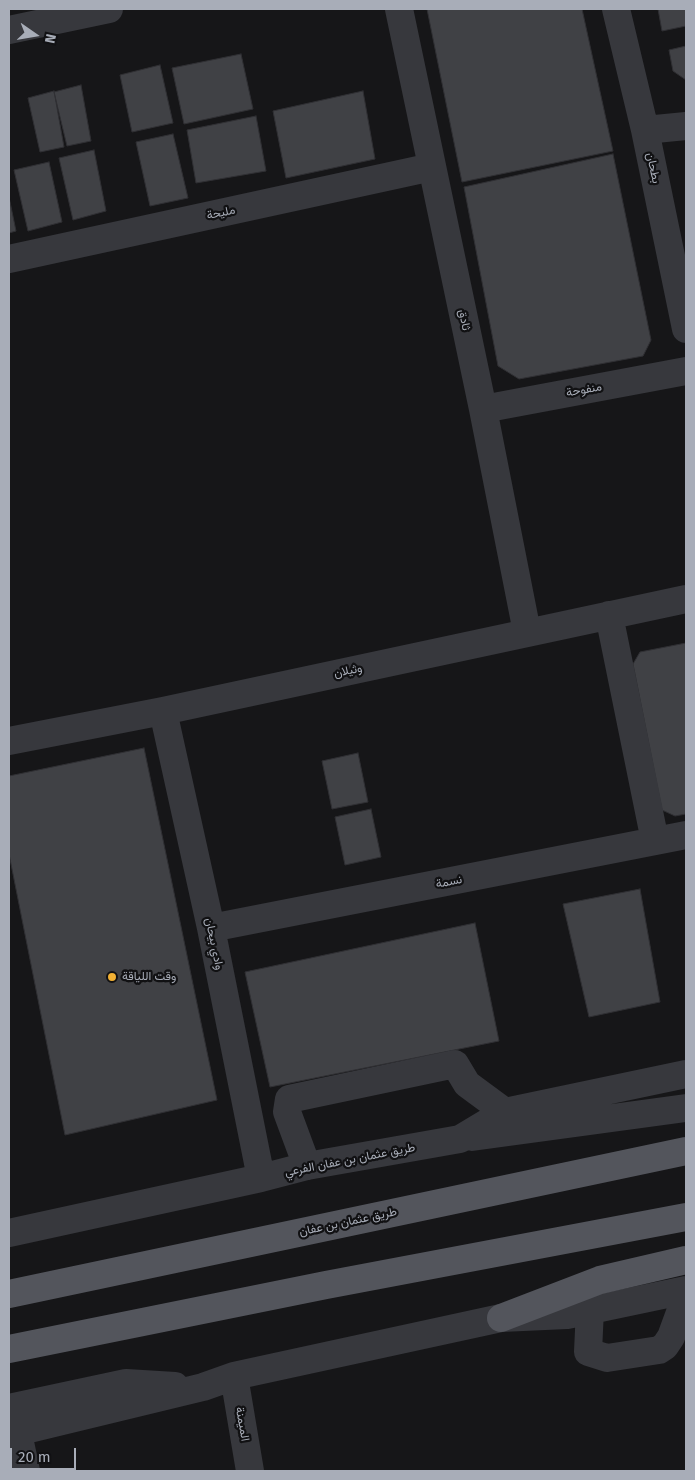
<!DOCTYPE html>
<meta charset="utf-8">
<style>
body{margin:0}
#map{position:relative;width:695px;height:1480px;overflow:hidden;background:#161618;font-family:"Fira Sans",sans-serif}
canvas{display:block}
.frame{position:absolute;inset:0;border:10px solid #a8adb8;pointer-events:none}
.north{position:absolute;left:10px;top:10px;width:50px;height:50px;-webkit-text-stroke:4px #111113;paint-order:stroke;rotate:103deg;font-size:14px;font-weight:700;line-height:20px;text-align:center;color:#a8adb8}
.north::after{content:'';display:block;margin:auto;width:18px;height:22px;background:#a8adb8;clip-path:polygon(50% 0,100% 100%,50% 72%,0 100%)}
.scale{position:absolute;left:10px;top:1448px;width:66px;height:22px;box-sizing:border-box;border:2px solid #a8adb8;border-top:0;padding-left:6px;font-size:15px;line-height:18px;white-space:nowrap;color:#a8adb8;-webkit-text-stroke:4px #111113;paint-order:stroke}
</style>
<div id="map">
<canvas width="695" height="1480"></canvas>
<div class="frame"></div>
<div class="north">N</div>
<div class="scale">20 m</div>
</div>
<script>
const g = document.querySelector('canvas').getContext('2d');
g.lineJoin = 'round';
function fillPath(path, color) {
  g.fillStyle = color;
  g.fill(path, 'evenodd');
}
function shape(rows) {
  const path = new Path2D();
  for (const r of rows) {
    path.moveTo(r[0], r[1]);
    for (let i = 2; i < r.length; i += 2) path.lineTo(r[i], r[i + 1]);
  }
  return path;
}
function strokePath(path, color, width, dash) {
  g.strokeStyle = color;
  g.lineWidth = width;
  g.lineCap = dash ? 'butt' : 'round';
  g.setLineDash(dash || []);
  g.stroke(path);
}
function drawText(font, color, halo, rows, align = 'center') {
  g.font = font + ' "Fira Sans",Vazirmatn,sans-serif';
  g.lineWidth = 4.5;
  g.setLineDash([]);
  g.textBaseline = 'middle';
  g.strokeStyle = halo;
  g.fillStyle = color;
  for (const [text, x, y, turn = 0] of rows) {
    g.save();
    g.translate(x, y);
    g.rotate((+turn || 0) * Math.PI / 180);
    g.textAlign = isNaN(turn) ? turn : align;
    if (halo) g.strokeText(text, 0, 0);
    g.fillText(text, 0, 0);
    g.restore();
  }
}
const building = shape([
 [427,9,582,9,613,151,462,182,427,9],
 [658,9,686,9,686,26,662,31,658,9],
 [686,46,686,80,673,71,669,50,686,46],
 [241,54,253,109,184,124,172,68,241,54],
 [160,65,173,123,132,132,120,75,160,65],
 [81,85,91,141,67,146,54,92,81,85],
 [54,91,64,147,40,152,28,98,54,91],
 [363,91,375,159,286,178,273,111,363,91],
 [256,116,266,171,196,183,187,130,256,116],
 [173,134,188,198,150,206,136,142,173,134],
 [94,150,106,211,73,220,59,158,94,150],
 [613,154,651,340,643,356,519,379,498,366,464,187,613,154],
 [49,162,62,222,28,231,14,170,49,162],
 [9,197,16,231,9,233,9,197],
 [686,643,686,814,675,816,662,810,633,664,640,652,686,643],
 [144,748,217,1100,65,1135,9,854,9,776,144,748],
 [358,753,368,802,332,809,322,761,358,753],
 [371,809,381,857,345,865,335,817,371,809],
 [640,889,660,1002,589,1017,563,904,640,889],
 [475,923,499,1041,270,1087,245,972,475,923]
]);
fillPath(building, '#404145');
strokePath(building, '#303034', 1);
strokePath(shape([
 [399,9,483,409,527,632],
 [616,9,645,130,686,329],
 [9,30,109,9],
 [645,130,686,126],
 [9,259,432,167],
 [483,409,686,371],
 [609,615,655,841],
 [163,711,211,928,261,1178],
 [9,741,163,711,686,599],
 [211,928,686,835],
 [472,1137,686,1108],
 [307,1166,287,1112,289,1099,455,1064,467,1084,505,1112],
 [9,1233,261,1178,307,1166,460,1139,505,1112,686,1074],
 [590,1309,588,1352,607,1358,659,1350,665,1346,671,1337,686,1296],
 [234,1376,250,1471],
 [9,1408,126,1383,175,1386],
 [18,1433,26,1471],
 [9,1434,203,1387,234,1376,501,1318,567,1315,686,1290]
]), '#37383d', 28);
strokePath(shape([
 [9,1294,686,1151],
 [501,1318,600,1280,686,1260],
 [9,1349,326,1285,686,1217]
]), '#53555c', 28);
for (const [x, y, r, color] of [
 [112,977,5,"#f2b134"]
]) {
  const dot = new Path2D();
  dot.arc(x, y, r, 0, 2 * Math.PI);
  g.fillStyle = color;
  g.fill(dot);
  strokePath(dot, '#111113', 2);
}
drawText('12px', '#a8adb8', '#111113', [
 ["بطحان",653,168,78],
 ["مليحة",221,213,-12],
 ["ثادق",464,320,78],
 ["منفوحة",584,390,-10],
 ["وثيلان",348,671,-12],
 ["نسمة",449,882,-11],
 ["وادي بيحان",214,944,78],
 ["طريق عثمان بن عفان الفرعي",350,1160,-11],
 ["طريق عثمان بن عفان",348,1222,-12],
 ["الميمنة",242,1424,80]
]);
drawText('12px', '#a8adb8', '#111113', [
 ["وقت اللياقة",122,977]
], 'left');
</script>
